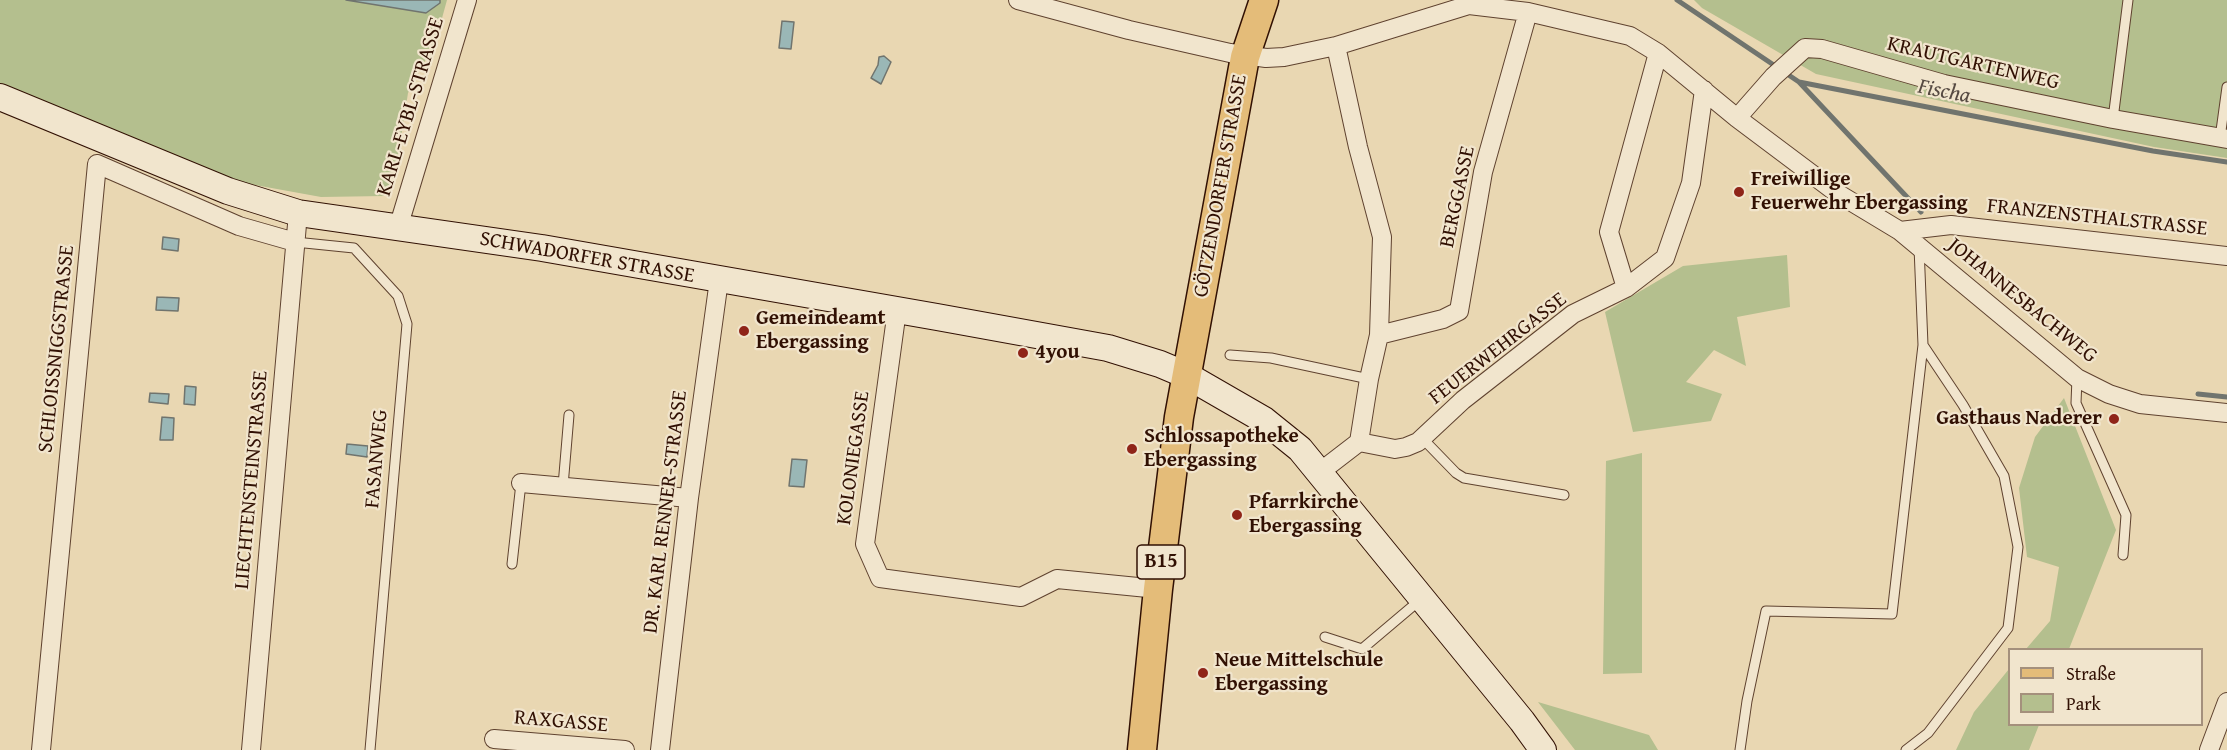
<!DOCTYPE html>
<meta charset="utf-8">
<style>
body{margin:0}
#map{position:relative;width:2227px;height:750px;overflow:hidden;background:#e9d7b2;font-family:"Gentium Book Plus",serif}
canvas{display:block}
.legend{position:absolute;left:2008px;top:648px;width:195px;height:78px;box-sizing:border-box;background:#f1e5cd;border:2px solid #a4907c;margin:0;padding:8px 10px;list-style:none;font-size:18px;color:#311003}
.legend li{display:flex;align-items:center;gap:12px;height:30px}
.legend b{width:30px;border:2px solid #a4907c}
</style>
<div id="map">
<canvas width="2227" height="750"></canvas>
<ul class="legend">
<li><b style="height:8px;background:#e4bc79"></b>Straße</li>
<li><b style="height:16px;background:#b4bf8e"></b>Park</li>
</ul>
</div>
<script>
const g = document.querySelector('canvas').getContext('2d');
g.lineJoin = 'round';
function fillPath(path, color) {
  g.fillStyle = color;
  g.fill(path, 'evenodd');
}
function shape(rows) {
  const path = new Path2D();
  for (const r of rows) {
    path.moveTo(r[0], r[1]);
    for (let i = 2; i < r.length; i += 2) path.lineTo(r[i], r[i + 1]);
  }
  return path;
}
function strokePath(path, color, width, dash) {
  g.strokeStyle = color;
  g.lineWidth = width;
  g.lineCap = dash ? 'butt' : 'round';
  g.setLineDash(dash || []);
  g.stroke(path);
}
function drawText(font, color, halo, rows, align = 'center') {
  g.font = font + ' "Gentium Book Plus",serif';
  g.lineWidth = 4.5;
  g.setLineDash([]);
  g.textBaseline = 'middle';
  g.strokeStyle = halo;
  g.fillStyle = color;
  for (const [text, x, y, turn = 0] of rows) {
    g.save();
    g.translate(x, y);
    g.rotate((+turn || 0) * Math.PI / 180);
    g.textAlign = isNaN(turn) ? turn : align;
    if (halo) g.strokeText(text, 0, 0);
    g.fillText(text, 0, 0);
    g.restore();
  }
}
fillPath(shape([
 [0,0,346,0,426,13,439,3,440,0,447,0,436,40,408,93,395,176,384,196,321,197,244,183,0,84],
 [1694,0,2227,0,2227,158,2154,147,1816,74,1702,8],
 [1787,255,1790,307,1737,317,1746,366,1714,350,1686,382,1722,394,1711,421,1633,432,1605,312,1683,266],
 [2064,398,2116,530,2069,649,2026,649,2050,621,2059,567,2027,557,2019,488,2035,437],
 [1642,453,1642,673,1603,674,1606,461],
 [2009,669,2010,724,2039,725,2029,750,1956,750,1974,712],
 [1538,702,1649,735,1658,750,1575,750]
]), '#b4bf8e');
const water = shape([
 [346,0,440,0,440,3,426,13,346,0],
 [782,21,794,22,791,49,779,48,782,21],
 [884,56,891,62,881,84,871,78,878,65,879,57,884,56],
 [163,237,179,239,178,251,162,249,163,237],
 [157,297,179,298,178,311,156,310,157,297],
 [185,386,196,387,195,405,184,404,185,386],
 [150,393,169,394,168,404,149,402,150,393],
 [162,417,174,418,173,440,160,440,162,417],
 [347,444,368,446,367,457,346,454,347,444],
 [792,459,807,460,804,487,789,486,792,459]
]);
fillPath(water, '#9ab7b6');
strokePath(water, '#70746e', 1.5);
strokePath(shape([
 [1677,0,1799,82,2153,151,2227,162],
 [1799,82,1921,212],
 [2198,394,2227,397]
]), '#70746e', 5);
const service = shape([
 [2113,119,2128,0],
 [2220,138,2227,87],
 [295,242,354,248,398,296,407,324,370,750],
 [1230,355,1271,358,1369,379],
 [2077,378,2076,403,2126,515,2123,555],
 [1423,439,1456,473,1464,478,1564,495],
 [563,486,569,415],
 [512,564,521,483],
 [1325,637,1362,649,1420,600],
 [1740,750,1747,701,1766,611,1892,614,1923,345,1919,247],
 [1906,750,1928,733,2008,628,2018,547,2004,476,1963,405,1923,345]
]);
const minor = shape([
 [1018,0,1129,30,1230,53,1266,58,1284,57,1336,46,1469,5,1528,12,1630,36,1658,53,1737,118,1837,193,1900,231,2077,378,2109,394,2140,404,2227,413],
 [1737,118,1773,77,1805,48,1822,49,1944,84,2113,119,2227,139],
 [398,228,467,0],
 [1900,231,1951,225,2227,256],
 [1626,288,1609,232,1658,53],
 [897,310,865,544,880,578,1021,597,1057,579,1158,589],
 [1379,335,1443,319,1459,311,1483,172,1528,12],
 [1359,442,1395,449,1406,447,1418,442,1463,400,1573,314,1626,288,1665,258,1691,183,1704,90],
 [1320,472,1359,442,1369,379,1379,335,1382,237,1358,147,1336,46],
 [521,483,689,498],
 [494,739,625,750],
 [41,750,97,164,239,226,295,242],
 [251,750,298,213],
 [660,750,689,498,719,280],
 [2209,750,2227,702]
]);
const secondary = shape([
 [0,97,228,191,298,213,542,248,937,317,1108,348,1160,364,1186,375,1264,420,1300,449,1522,721,1543,750]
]);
const primary = shape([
 [1142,750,1158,589,1179,417,1245,57,1264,0]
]);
strokePath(service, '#5f422f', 11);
strokePath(minor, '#5f422f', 20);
strokePath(secondary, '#311003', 28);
strokePath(primary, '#311003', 31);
strokePath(service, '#f1e5cd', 9);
strokePath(minor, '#f1e5cd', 18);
strokePath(secondary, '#f1e5cd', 26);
strokePath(primary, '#e4bc79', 28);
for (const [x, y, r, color] of [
 [1739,192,6,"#8f2418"],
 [744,331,6,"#8f2418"],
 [1023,353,6,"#8f2418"],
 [2114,419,6,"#8f2418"],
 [1132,449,6,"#8f2418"],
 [1237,515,6,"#8f2418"],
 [1203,673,6,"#8f2418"]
]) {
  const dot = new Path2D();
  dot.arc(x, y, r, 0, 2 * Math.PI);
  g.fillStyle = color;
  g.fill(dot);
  strokePath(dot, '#f1e5cd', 2);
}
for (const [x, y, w] of [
 [1161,562,48]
]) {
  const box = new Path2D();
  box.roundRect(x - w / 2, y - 17, w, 34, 4.5);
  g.fillStyle = '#f1e5cd';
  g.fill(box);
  strokePath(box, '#311003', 1.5);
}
drawText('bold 20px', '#311003', null, [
 ["B15",1161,562]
]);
drawText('21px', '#311003', '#f1e5cd', [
 ["KRAUTGARTENWEG",1973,64,13],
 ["KARL-EYBL-STRASSE",411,107,-73],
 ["GÖTZENDORFER STRASSE",1221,186,-80],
 ["BERGGASSE",1458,197,-78],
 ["FRANZENSTHALSTRASSE",2097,218,6],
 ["SCHWADORFER STRASSE",587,258,10],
 ["JOHANNESBACHWEG",2022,301,39],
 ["SCHLOISSNIGGSTRASSE",57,349,-84],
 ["FEUERWEHRGASSE",1498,349,-38],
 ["KOLONIEGASSE",854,458,-82],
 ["FASANWEG",377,459,-85],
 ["LIECHTENSTEINSTRASSE",252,480,-85],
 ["DR. KARL RENNER-STRASSE",666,512,-83],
 ["RAXGASSE",561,722,5]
]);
drawText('bold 21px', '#311003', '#f1e5cd', [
 ["Freiwillige",1751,180],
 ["Feuerwehr Ebergassing",1751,204],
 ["Gemeindeamt",756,319],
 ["Ebergassing",756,343],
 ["4you",1035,353],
 ["Gasthaus Naderer",2102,419,"right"],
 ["Schlossapotheke",1144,437],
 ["Ebergassing",1144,461],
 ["Pfarrkirche",1249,503],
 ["Ebergassing",1249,527],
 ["Neue Mittelschule",1215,661],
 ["Ebergassing",1215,685]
], 'left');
drawText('italic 22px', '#564a42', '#f1e5cd', [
 ["Fischa",1944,92,11]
]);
</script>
